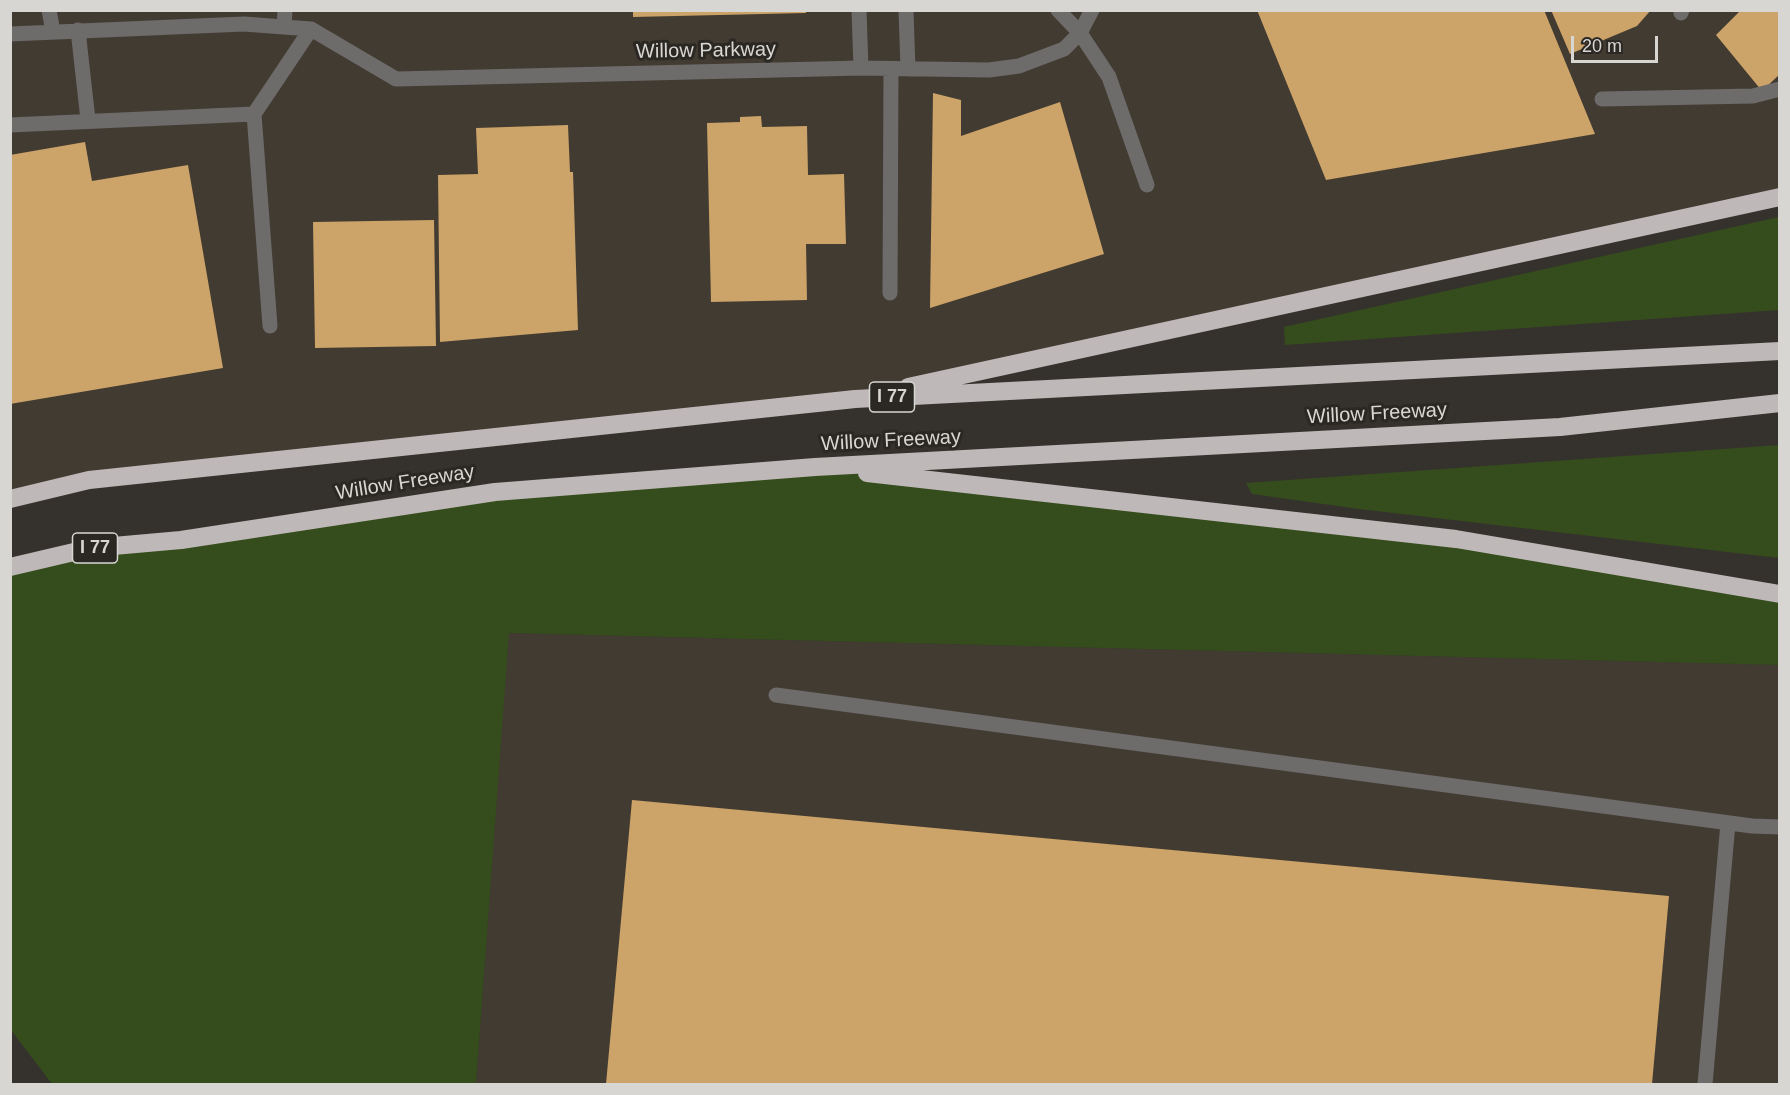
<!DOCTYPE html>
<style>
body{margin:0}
#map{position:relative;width:1790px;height:1095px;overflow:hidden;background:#35322e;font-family:Arial,sans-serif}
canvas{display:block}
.frame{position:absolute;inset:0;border:12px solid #d7d6d3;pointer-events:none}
.scale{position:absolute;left:1571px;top:36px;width:87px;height:27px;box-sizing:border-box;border:3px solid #d7d6d3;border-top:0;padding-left:8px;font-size:18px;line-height:21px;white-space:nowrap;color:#d7d6d3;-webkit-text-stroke:4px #2b2824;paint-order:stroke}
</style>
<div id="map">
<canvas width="1790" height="1095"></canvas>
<div class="frame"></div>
<div class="scale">20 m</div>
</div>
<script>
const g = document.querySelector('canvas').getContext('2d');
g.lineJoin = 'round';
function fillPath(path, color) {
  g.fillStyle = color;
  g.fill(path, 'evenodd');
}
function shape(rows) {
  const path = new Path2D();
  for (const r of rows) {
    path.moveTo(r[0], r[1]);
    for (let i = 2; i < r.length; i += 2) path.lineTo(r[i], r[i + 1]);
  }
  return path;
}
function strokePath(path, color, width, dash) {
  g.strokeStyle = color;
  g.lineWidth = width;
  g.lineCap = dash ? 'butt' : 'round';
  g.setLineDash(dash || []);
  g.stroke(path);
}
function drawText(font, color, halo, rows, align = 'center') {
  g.font = font + ' Arial,sans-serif';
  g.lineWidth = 6;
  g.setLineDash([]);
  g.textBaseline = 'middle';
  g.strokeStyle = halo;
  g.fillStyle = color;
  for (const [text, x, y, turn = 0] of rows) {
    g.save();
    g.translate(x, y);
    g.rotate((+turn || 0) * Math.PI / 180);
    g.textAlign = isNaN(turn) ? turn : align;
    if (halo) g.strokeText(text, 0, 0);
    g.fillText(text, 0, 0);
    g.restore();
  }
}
fillPath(shape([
 [10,11,1779,11,1779,197,855,399,89,480,11,499],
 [508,633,1779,665,1779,1084,476,1084]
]), '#423b32');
fillPath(shape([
 [1779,217,1779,310,1285,345,1284,327],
 [1779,445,1779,558,1359,509,1252,494,1246,483],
 [815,467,1456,539,1779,594,1779,665,509,633,476,1084,52,1084,11,1030,11,567,495,492]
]), '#354d1c');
fillPath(shape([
 [633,10,806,10,806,13,633,17],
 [1257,10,1544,10,1595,134,1326,180],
 [1551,10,1651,10,1637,26,1570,54],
 [1741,10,1780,10,1780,74,1762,91,1716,35],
 [933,93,961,100,961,136,1060,102,1104,254,930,308],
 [761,116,762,127,807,126,808,175,844,174,846,244,806,244,807,300,711,302,707,123,740,122,740,117],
 [568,125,570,172,573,172,578,330,440,342,438,175,478,174,476,128],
 [85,142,92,181,188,165,223,368,10,404,10,155],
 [434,220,436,346,315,348,313,222],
 [632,800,1669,896,1652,1084,606,1084]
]), '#cca368');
strokePath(shape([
 [49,10,53,32],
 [859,10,861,68],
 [906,10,908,69],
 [1058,10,1080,33,1109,77,1147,185],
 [1681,13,1682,10],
 [284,27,285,10],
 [78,30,88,120],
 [10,34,244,24,311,29,396,79,861,68,989,70,1019,66,1064,49,1080,33,1092,10],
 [1602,99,1753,96,1780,89],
 [10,125,254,114],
 [890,293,891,69],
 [270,326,254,114,311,29],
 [776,695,1752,826,1780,827],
 [1705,1084,1728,823]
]), '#6e6b6b', 15);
strokePath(shape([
 [908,387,1780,197],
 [867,473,1456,539,1780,594],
 [10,499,89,480,855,399,1780,351],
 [10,567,91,548,181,540,495,492,815,467,1560,427,1780,403]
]), '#bfb8b8', 18);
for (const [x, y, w] of [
 [892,397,45],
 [95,548,45]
]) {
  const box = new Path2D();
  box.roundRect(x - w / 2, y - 15, w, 30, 4.5);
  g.fillStyle = '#2b2824';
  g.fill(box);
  strokePath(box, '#d7d6d3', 1.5);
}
drawText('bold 18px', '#d7d6d3', null, [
 ["I 77",892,397],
 ["I 77",95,548]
]);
drawText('20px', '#d7d6d3', '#2b2824', [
 ["Willow Parkway",706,51,-1],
 ["Willow Freeway",1377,414,-3],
 ["Willow Freeway",891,441,-3],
 ["Willow Freeway",405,483,-9]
]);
</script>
